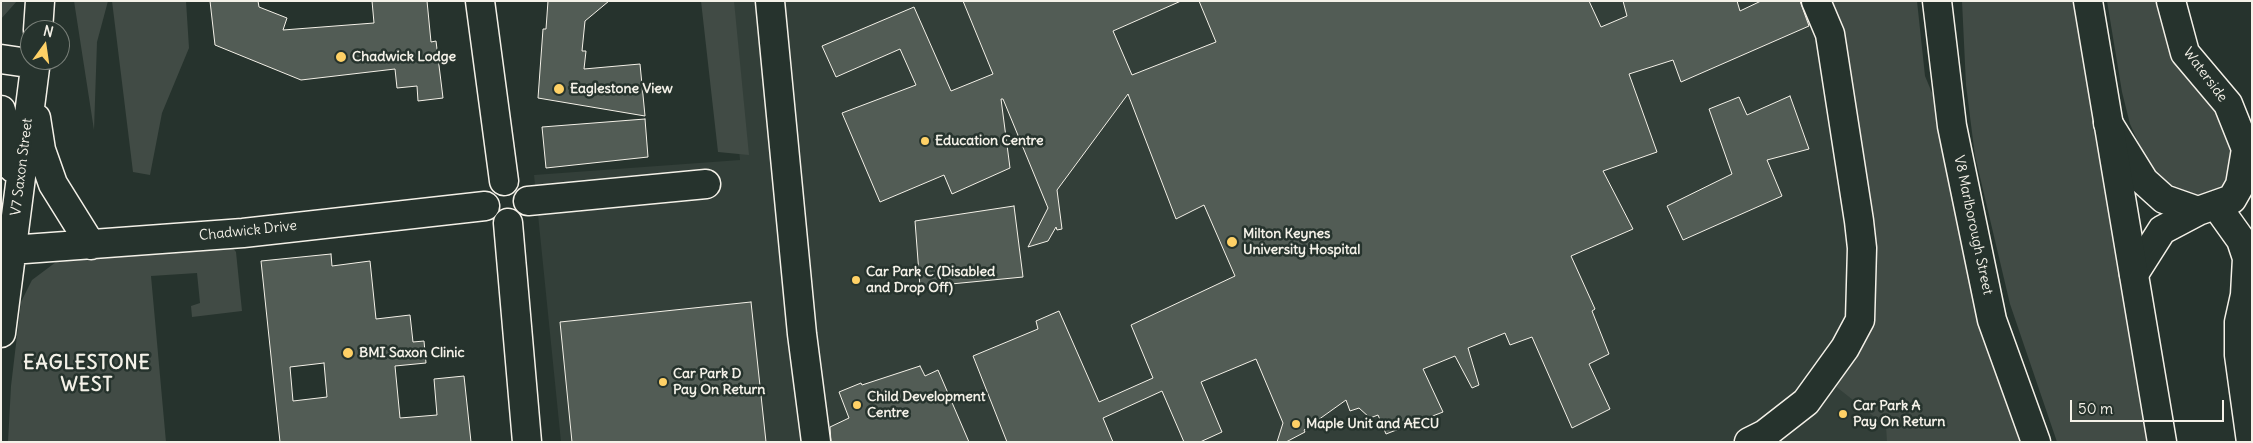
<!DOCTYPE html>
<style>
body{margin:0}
#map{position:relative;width:2253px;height:443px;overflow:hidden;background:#26332d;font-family:Delius,sans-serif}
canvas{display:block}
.frame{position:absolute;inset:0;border:2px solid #f4f1e8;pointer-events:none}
.north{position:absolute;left:20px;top:20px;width:50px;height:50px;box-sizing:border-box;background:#26332d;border:1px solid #787f78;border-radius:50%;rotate:14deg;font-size:14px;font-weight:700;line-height:20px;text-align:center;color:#f4f1e8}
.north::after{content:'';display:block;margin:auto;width:18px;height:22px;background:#ffd166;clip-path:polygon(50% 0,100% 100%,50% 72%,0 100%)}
.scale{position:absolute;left:2070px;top:400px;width:154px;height:22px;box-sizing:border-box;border:2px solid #f4f1e8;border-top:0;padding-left:6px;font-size:15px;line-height:18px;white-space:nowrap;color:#f4f1e8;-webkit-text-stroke:4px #26332d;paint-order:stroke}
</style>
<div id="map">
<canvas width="2253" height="443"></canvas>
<div class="frame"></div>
<div class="north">N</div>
<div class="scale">50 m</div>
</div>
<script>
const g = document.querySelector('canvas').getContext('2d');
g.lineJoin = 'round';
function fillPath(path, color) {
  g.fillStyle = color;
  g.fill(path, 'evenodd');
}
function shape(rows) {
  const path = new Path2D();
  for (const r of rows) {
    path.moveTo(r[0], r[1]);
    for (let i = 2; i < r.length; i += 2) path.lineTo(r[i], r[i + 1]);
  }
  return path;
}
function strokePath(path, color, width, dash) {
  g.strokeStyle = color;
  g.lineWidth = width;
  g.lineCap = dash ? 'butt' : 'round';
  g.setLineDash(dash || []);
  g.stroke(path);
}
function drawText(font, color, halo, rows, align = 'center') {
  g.font = font + ' Delius,sans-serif';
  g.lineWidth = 5;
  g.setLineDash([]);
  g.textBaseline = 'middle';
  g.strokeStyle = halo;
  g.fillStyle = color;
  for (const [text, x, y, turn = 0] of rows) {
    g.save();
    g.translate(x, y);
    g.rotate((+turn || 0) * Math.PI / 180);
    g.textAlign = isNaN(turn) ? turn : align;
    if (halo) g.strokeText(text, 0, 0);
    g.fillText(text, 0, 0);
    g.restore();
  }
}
fillPath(shape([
 [724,1,1857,1,1967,442,561,442,534,175,740,160]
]), '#333f39');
fillPath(shape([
 [1,1,17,1,1,19],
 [74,1,108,1,97,42,94,130],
 [112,1,186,1,189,48,162,113,150,175,133,172],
 [701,1,734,1,749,155,718,152],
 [1829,1,1917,1,1925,76,1935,100,1951,187,1997,352,2029,442,1887,442,1886,426,1834,385,1874,274,1874,230,1860,145],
 [1962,1,2081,1,2151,442,2057,442,2010,304,1975,156,1966,85],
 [2107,1,2157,1,2171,48,2223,116,2230,133,2232,167,2223,189,2206,200,2166,187,2148,164,2130,124,2122,92],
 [232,247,236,252,242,311,192,317,191,306,200,303,197,273,151,276,166,442,8,442,11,386,21,302,32,280,56,262,106,255]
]), '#414b45');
const building = shape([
 [210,1,258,1,259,7,287,18,283,30,374,23,372,1,427,1,431,42,436,41,443,98,418,101,417,86,397,88,395,69,301,80,215,45,210,1],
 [548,1,609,1,585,21,582,51,586,51,584,69,640,64,645,116,538,98,543,29,546,29,548,1],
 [963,1,1181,1,1113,31,1132,75,1216,42,1199,1,1589,1,1601,27,1627,16,1623,1,1737,1,1740,11,1761,1,1800,1,1809,26,1681,82,1673,60,1629,74,1657,152,1603,171,1633,229,1571,256,1595,309,1592,311,1609,354,1589,364,1610,409,1572,428,1532,337,1510,345,1505,333,1468,348,1479,385,1472,388,1455,356,1423,369,1443,412,1386,434,1378,415,1370,418,1359,408,1350,411,1346,400,1304,430,1305,432,1286,442,1277,442,1283,423,1256,359,1201,382,1222,432,1200,442,1184,442,1162,391,1103,418,1113,442,1007,442,973,356,1038,329,1036,321,1059,311,1099,402,1153,378,1131,325,1235,276,1204,205,1176,219,1128,94,1057,190,1062,229,1057,230,1056,227,1048,241,1028,247,1048,208,1003,99,1001,99,1010,168,952,194,944,175,880,202,842,113,916,85,900,49,836,77,822,46,914,7,951,91,993,74,963,1],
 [1790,96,1809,149,1767,160,1782,196,1683,240,1667,206,1732,174,1709,109,1739,97,1747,115,1790,96],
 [645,119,648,157,546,168,542,127,645,119],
 [1014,206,1023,277,920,287,915,221,1014,206],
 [331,254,332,266,370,261,376,319,410,315,413,342,424,341,426,363,395,366,400,418,437,415,434,379,464,376,471,442,280,442,261,261,331,254],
 [324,363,327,397,293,401,290,367,324,363],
 [751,302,766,442,572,442,560,322,751,302],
 [920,366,925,376,938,370,969,442,831,442,830,427,849,418,839,392,861,383,862,385,920,366]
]);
fillPath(building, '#525c55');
strokePath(building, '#f4f1e8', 1);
const minor = shape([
 [480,1,504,181],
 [770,1,802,334,816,442],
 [2171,1,2185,53,2228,104,2246,149,2240,185,2232,199,2198,211],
 [38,30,40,1],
 [1,59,35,64],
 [1,110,13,168],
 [36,118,41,150,53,184,91,245],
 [2108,123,2144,181,2164,199,2198,211,2162,230,2134,274],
 [528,201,706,184],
 [2216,205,2241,240,2247,258,2245,295,2239,322,2239,355,2251,442],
 [508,223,527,442],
 [11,250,243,233,485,206],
 [1,333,36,60],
 [1749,442,1765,434,1806,402,1845,348,1860,320,1862,248,1859,221,1830,34,1816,1]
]);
const major = shape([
 [1937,1,1952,126,1992,320,2036,442],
 [2088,1,2162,442]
]);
strokePath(minor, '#f4f1e8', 31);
strokePath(major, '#f4f1e8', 31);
strokePath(minor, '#26332d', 28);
strokePath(major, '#26332d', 28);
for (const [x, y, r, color] of [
 [341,57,6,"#ffd166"],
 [559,89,6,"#ffd166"],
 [925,141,5,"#ffd166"],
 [1232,242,6,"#ffd166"],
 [856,280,5,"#ffd166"],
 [348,353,6,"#ffd166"],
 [663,382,5,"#ffd166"],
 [857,405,5,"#ffd166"],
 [1843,414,5,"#ffd166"],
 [1296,424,5,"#ffd166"]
]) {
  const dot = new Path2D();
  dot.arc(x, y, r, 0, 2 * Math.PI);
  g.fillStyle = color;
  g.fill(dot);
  strokePath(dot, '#26332d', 2);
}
drawText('bold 14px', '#f4f1e8', '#26332d', [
 ["Chadwick Lodge",352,57],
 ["Eaglestone View",570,89],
 ["Education Centre",935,141],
 ["Milton Keynes",1243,234],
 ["University Hospital",1243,250],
 ["Car Park C (Disabled",866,272],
 ["and Drop Off)",866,288],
 ["BMI Saxon Clinic",359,353],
 ["Car Park D",673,374],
 ["Pay On Return",673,390],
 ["Child Development",867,397],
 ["Centre",867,413],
 ["Car Park A",1853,406],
 ["Pay On Return",1853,422],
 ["Maple Unit and AECU",1306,424]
], 'left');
drawText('14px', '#f4f1e8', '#26332d', [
 ["Waterside",2205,75,53],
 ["V7 Saxon Street",22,167,-83],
 ["V8 Marlborough Street",1973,225,78],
 ["Chadwick Drive",248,231,-6]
]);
g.letterSpacing = '1px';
drawText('bold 19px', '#f4f1e8', '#26332d', [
 ["EAGLESTONE",87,364],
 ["WEST",87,386]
]);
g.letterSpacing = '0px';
</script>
